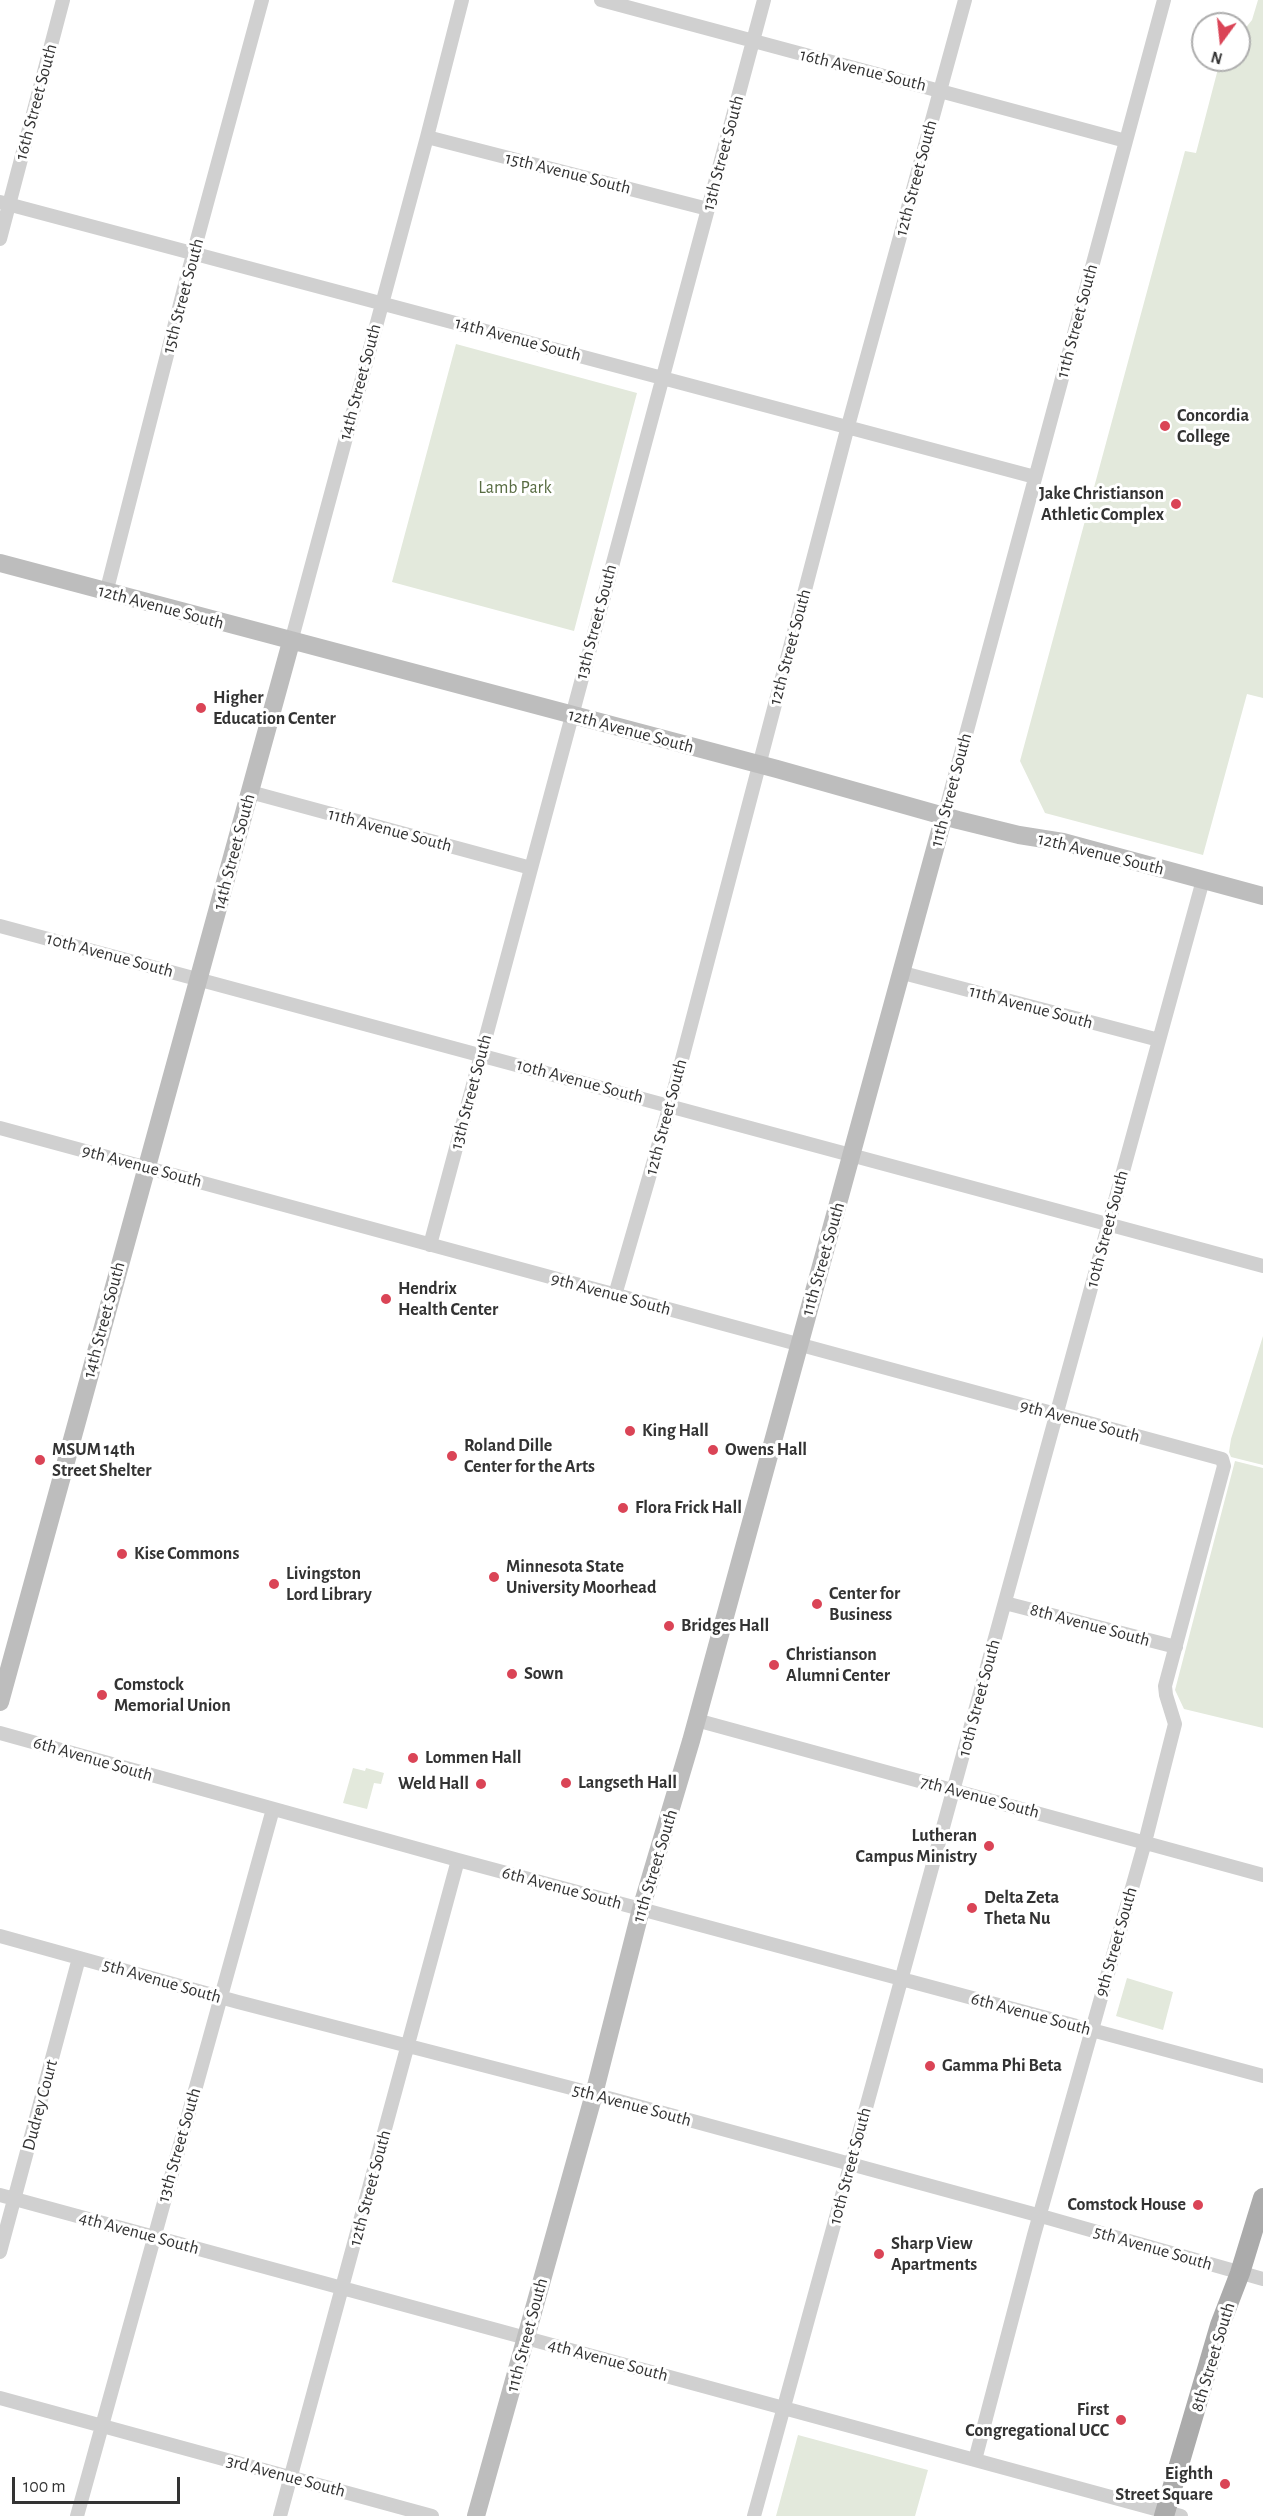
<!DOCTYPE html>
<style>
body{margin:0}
#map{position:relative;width:1263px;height:2516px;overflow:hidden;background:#fff;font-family:"Alegreya Sans",sans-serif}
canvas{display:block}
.north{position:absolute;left:1191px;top:12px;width:60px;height:60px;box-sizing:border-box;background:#fff;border:2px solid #adadad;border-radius:50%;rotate:195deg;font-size:16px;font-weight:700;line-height:24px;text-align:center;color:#333}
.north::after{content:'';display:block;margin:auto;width:21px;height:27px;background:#da4456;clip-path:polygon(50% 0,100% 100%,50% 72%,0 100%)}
.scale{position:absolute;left:12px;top:2477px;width:168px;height:27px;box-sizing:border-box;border:3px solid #333;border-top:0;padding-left:8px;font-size:18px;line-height:21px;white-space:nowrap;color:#333;-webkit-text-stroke:4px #fff;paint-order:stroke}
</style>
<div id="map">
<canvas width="1263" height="2516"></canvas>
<div class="north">N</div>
<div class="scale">100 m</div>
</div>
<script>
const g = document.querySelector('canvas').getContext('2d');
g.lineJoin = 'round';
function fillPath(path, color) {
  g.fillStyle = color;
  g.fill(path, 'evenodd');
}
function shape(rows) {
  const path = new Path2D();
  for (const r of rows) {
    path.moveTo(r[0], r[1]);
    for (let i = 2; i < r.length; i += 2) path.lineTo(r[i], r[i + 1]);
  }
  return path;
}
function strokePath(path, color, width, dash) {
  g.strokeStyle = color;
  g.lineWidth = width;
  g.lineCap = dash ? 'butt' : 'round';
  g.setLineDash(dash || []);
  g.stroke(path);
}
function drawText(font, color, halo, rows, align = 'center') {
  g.font = font + ' "Alegreya Sans",sans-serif';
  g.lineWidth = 6;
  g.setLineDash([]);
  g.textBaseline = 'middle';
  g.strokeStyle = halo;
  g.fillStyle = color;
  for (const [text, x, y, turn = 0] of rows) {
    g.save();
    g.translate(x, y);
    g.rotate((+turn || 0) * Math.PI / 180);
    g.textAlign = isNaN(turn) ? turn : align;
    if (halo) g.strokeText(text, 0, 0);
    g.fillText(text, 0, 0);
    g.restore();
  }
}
fillPath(shape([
 [1258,0,1263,0,1263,698,1247,694,1203,855,1045,813,1020,761,1185,151,1196,153,1219,65,1222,60,1239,60,1239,36,1252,20],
 [456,344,637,393,574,631,392,582],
 [1263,1336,1263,1465,1231,1457,1229,1452,1231,1439],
 [1235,1461,1263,1468,1263,1728,1184,1709,1175,1690],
 [353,1768,365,1771,366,1768,384,1773,381,1784,374,1783,367,1809,343,1803],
 [1127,1978,1173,1992,1163,2030,1116,2016],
 [798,2435,928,2470,915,2516,776,2516]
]), '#e3e9dc');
strokePath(shape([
 [601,0,1126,141],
 [427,137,708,209],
 [0,202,1035,477],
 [0,239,63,0],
 [106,593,188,273,262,0],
 [291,642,427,137,462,0],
 [250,792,531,868],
 [944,816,1164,0],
 [0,926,1263,1266],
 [903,973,1159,1040],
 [0,1128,1222,1459,1224,1466,1165,1686,1166,1695,1175,1724,1145,1842,1034,2235,975,2460],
 [430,1245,764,0],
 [615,1295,670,1105,848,426,965,0],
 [1005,1603,1176,1647],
 [696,1720,1263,1875],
 [0,1733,458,1860,1263,2076],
 [0,1936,238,2002,579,2090,1041,2216,1263,2279],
 [0,2195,1181,2516],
 [0,2252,79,1958],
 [0,2398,432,2516],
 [77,2516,273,1809],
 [280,2516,458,1860],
 [754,2516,1203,880]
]), '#d0d0d0', 14);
strokePath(shape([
 [0,563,777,769,958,820,1019,835,1063,842,1263,896],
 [0,1702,291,642],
 [476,2516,594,2094,641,1909,691,1741,944,816]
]), '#bdbdbd', 18);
strokePath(shape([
 [1164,2516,1220,2325,1240,2273,1263,2198]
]), '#ababab', 20);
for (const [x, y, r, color] of [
 [1165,426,6,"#da4456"],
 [1176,504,6,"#da4456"],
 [201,708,6,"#da4456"],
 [386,1299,6,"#da4456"],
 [630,1431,6,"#da4456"],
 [713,1450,6,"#da4456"],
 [452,1456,6,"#da4456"],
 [40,1460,6,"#da4456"],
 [623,1508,6,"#da4456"],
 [122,1554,6,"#da4456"],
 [494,1577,6,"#da4456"],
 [274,1584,6,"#da4456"],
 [817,1604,6,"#da4456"],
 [669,1626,6,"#da4456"],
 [774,1665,6,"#da4456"],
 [512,1674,6,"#da4456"],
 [102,1695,6,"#da4456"],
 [413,1758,6,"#da4456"],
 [566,1783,6,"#da4456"],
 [481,1784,6,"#da4456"],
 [989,1846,6,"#da4456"],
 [972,1908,6,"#da4456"],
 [930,2066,6,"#da4456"],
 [1198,2205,6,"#da4456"],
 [879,2254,6,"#da4456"],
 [1121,2420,6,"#da4456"],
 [1225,2484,6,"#da4456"]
]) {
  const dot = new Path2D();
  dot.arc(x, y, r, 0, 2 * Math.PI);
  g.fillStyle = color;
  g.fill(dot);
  strokePath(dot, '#fff', 2);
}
drawText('18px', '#333', '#fff', [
 ["16th Avenue South",863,70,14],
 ["16th Street South",36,102,-75],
 ["13th Street South",723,153,-75],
 ["15th Avenue South",568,173,14],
 ["12th Street South",916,178,-75],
 ["15th Street South",183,296,-75],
 ["11th Street South",1077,321,-75],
 ["14th Avenue South",518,339,15],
 ["14th Street South",360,382,-75],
 ["12th Avenue South",161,607,15],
 ["13th Street South",596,622,-75],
 ["12th Street South",790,647,-75],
 ["12th Avenue South",631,731,15],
 ["11th Street South",951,790,-75],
 ["11th Avenue South",390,830,15],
 ["14th Street South",234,852,-75],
 ["12th Avenue South",1101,854,14],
 ["10th Avenue South",110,955,15],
 ["11th Avenue South",1031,1007,15],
 ["10th Avenue South",580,1081,15],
 ["13th Street South",471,1092,-75],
 ["12th Street South",666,1117,-75],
 ["9th Avenue South",142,1166,15],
 ["10th Street South",1107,1229,-75],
 ["11th Street South",823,1259,-74],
 ["9th Avenue South",611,1294,15],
 ["14th Street South",104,1320,-75],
 ["9th Avenue South",1080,1421,15],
 ["8th Avenue South",1090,1625,15],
 ["10th Street South",979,1698,-75],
 ["6th Avenue South",93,1759,16],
 ["7th Avenue South",980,1797,15],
 ["11th Street South",655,1866,-73],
 ["6th Avenue South",562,1888,15],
 ["9th Street South",1116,1942,-74],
 ["5th Avenue South",162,1981,16],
 ["6th Avenue South",1031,2014,15],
 ["Dudrey Court",40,2105,-75],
 ["5th Avenue South",632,2105,15],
 ["13th Street South",179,2145,-74],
 ["10th Street South",850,2166,-75],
 ["12th Street South",370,2188,-75],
 ["4th Avenue South",139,2233,15],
 ["5th Avenue South",1153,2248,16],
 ["11th Street South",527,2335,-75],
 ["8th Street South",1213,2357,-73],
 ["4th Avenue South",608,2360,15],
 ["3rd Avenue South",286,2476,15]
]);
drawText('bold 18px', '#333', '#fff', [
 ["Concordia",1177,416],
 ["College",1177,437],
 ["Jake Christianson",1164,494,"right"],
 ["Athletic Complex",1164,515,"right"],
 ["Higher",213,698],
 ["Education Center",213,719],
 ["Hendrix",398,1289],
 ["Health Center",398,1310],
 ["King Hall",642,1431],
 ["Roland Dille",464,1446],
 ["Center for the Arts",464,1467],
 ["MSUM 14th",52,1450],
 ["Street Shelter",52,1471],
 ["Owens Hall",725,1450],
 ["Flora Frick Hall",635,1508],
 ["Kise Commons",134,1554],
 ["Minnesota State",506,1567],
 ["University Moorhead",506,1588],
 ["Livingston",286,1574],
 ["Lord Library",286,1595],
 ["Center for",829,1594],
 ["Business",829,1615],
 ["Bridges Hall",681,1626],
 ["Christianson",786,1655],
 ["Alumni Center",786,1676],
 ["Sown",524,1674],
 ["Comstock",114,1685],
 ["Memorial Union",114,1706],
 ["Lommen Hall",425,1758],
 ["Langseth Hall",578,1783],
 ["Weld Hall",469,1784,"right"],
 ["Lutheran",977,1836,"right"],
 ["Campus Ministry",977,1857,"right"],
 ["Delta Zeta",984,1898],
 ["Theta Nu",984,1919],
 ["Gamma Phi Beta",942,2066],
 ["Comstock House",1186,2205,"right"],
 ["Sharp View",891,2244],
 ["Apartments",891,2265],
 ["First",1109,2410,"right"],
 ["Congregational UCC",1109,2431,"right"],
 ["Eighth",1213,2474,"right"],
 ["Street Square",1213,2495,"right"]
], 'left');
drawText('18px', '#586c42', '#fff', [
 ["Lamb Park",515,488]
]);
</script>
